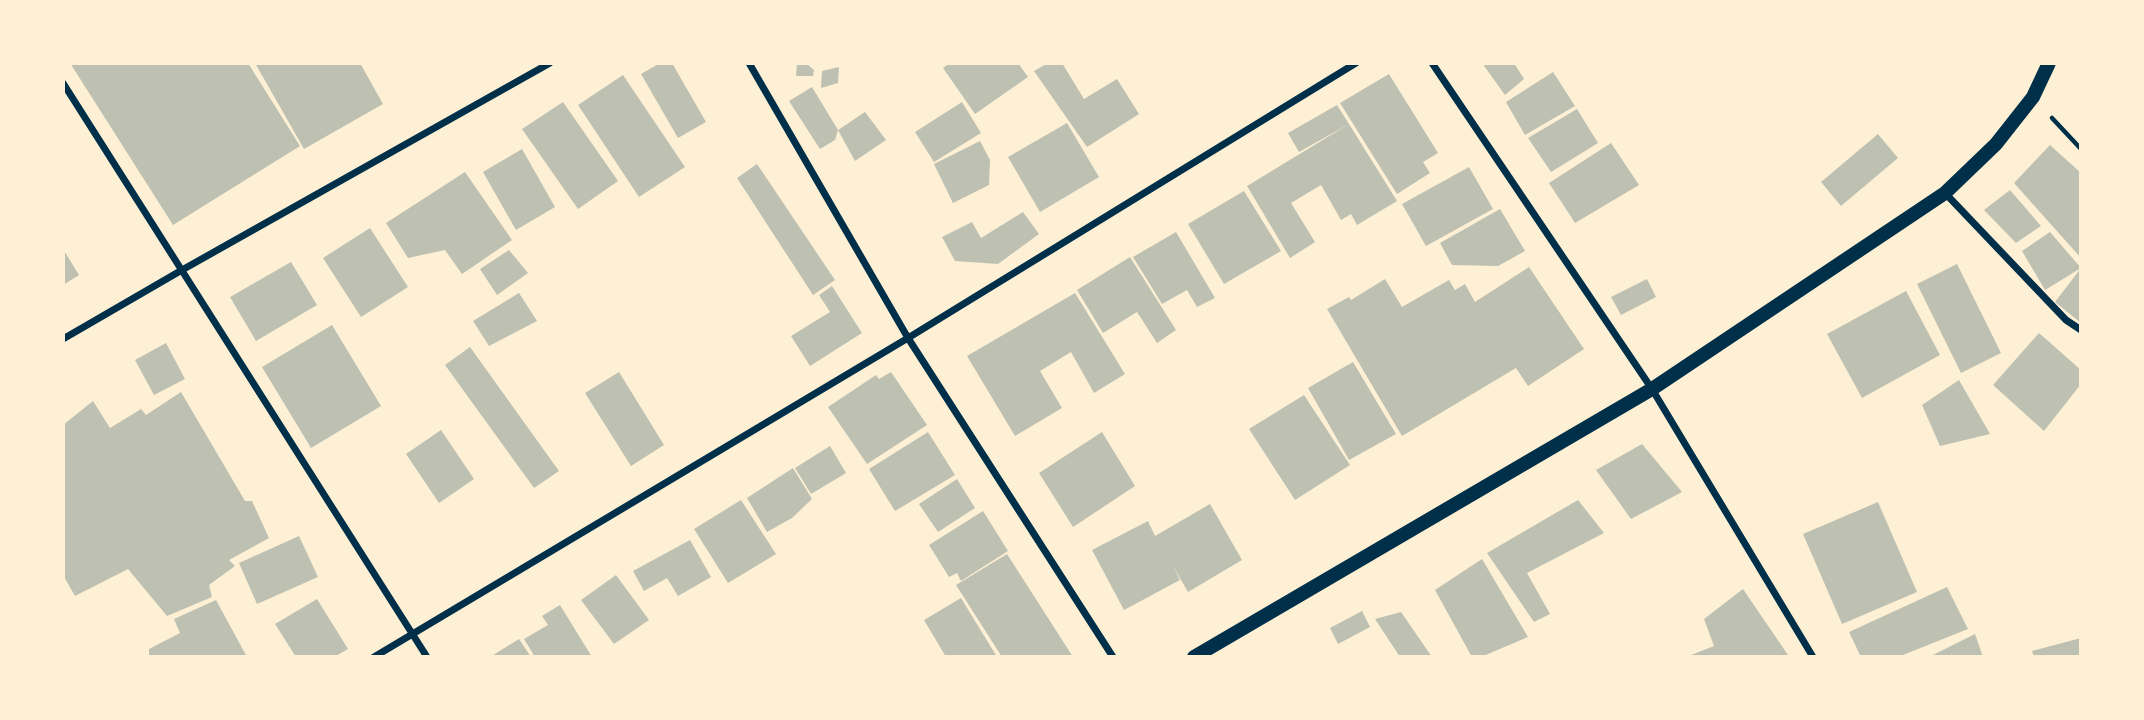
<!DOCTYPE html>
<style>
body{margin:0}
#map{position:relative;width:2144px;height:720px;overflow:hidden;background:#fdf0d5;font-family:"Archivo Narrow",sans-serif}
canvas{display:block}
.frame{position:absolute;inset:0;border:65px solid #fdf0d5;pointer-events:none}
</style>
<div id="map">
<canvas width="2144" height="720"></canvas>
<div class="frame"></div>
</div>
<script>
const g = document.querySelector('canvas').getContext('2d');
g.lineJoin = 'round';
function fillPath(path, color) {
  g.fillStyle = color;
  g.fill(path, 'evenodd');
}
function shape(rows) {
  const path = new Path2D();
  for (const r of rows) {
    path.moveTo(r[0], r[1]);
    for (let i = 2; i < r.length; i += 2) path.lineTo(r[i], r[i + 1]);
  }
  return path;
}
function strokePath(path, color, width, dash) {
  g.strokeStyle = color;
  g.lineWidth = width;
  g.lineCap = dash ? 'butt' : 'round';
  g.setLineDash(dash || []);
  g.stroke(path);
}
fillPath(shape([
 [70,63,248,63,300,146,173,225],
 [255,63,360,63,383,104,304,149],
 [660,63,672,63,706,122,678,138,641,74],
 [797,63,806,63,814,70,813,76,796,76],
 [950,63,1018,63,1028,77,975,114,943,68],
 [1048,63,1062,63,1084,99,1117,79,1139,114,1087,147,1034,71],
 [1482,63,1514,63,1524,79,1505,95],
 [839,67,838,83,821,88,822,71],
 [1553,72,1575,106,1525,135,1506,102],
 [1389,74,1438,153,1423,162,1430,173,1397,194,1340,103],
 [623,75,685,167,639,197,578,105],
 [812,87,838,130,835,140,820,149,789,101],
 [563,102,618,181,578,209,522,129],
 [962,102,981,133,934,162,915,132],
 [1337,105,1349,124,1299,152,1288,133],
 [1577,109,1598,143,1551,172,1528,138],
 [865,112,886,140,855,161,838,130],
 [1067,123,1099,177,1040,212,1008,157],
 [1349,124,1397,201,1357,225,1351,214,1341,220,1321,185,1291,203,1315,242,1290,258,1247,186],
 [1878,134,1898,158,1841,206,1821,182],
 [980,141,990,160,989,185,953,203,934,164],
 [1611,143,1639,185,1575,223,1549,183],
 [2050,145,2081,173,2081,258,2014,183],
 [522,149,555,207,516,230,483,172],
 [757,164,835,280,813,295,737,178],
 [1469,167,1493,209,1426,246,1402,204],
 [465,172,512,240,462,274,445,250,408,258,386,223],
 [2010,190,2041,226,2016,243,1984,210],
 [1244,191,1281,251,1224,284,1188,224],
 [1500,209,1525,251,1498,266,1452,265,1440,243],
 [1023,212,1039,234,998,264,955,261,942,237,972,222,981,238],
 [370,228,408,287,361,317,323,258],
 [1176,232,1215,298,1197,307,1187,290,1162,304,1133,257],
 [2050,232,2081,268,2045,290,2022,251],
 [63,249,79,275,63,285],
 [509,250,528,273,497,295,480,269],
 [1130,257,1176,330,1157,343,1137,312,1103,333,1077,290],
 [291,262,317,305,256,341,230,297],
 [1957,264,2001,353,1961,373,1917,284],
 [1529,267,1584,349,1528,386,1516,368,1402,436,1327,309,1349,297,1351,300,1385,279,1402,307,1449,280,1455,290,1465,284,1475,302],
 [2081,268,2081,323,2055,302],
 [1647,279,1656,297,1621,315,1611,297],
 [832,286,862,333,810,366,791,336,830,312,819,295],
 [1906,291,1940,355,1862,398,1827,334],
 [519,293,537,321,489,346,473,321],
 [1075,293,1125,374,1094,393,1071,352,1040,371,1062,408,1015,436,967,356],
 [332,325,381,406,311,448,262,367],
 [2039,333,2081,370,2081,384,2044,431,1993,385],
 [166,343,185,379,154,395,135,360],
 [470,347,559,471,534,488,445,365],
 [1353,362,1396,434,1349,460,1308,388],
 [619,372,664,445,631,466,585,393],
 [891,372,927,425,867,464,828,407,876,375,879,379],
 [1959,380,1990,434,1940,446,1922,405],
 [181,392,245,501,252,501,269,538,229,560,235,566,209,585,212,597,167,616,128,569,75,596,63,575,63,425,93,401,110,428,141,409,146,415],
 [1304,395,1350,465,1295,500,1249,429],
 [441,430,474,479,439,503,406,454],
 [928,432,955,475,895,511,869,469],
 [1102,432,1135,486,1073,527,1039,473],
 [1642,444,1682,492,1631,519,1596,470],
 [830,446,846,473,811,494,795,468],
 [793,468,812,499,792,518,767,532,747,498],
 [957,479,975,508,938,532,919,504],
 [741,500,776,554,728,583,694,529],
 [1578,500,1604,533,1527,573,1550,614,1534,622,1487,553],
 [1878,502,1917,592,1842,624,1803,534],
 [1210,504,1242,560,1188,592,1173,566,1180,580,1124,610,1092,550,1148,521,1155,536],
 [983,511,1008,551,961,581,957,573,949,577,929,545],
 [299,536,318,577,257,604,239,563],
 [690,540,711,577,678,596,667,578,644,591,633,571],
 [1007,554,1073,657,1002,657,956,585],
 [1482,559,1528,637,1481,657,1472,657,1435,590],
 [616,575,649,620,614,644,581,600],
 [1947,587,1968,629,1898,657,1861,657,1849,632],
 [1743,589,1788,655,1783,657,1686,657,1714,646,1704,619],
 [961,598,997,657,946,657,924,620],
 [317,599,348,649,334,657,296,657,275,624],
 [216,600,247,657,149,657,149,649,180,633,174,619],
 [560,605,592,657,535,657,524,639,548,625,542,616],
 [1362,611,1370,627,1338,644,1330,628],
 [1401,612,1432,657,1400,657,1375,619],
 [1975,634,1983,657,1929,657],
 [2081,638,2081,657,2034,657,2032,651],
 [519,639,531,657,490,657]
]), '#bec0b2');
strokePath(shape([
 [2052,118,2081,149]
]), '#003049', 4.5);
strokePath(shape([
 [749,63,908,338,1113,657],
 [1432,63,1652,389,1813,657],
 [63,83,427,657],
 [1945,193,2066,320,2081,330],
 [63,339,182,270,550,63],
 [374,657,908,338,1356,63]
]), '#003049', 7);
strokePath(shape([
 [1194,657,1652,389,1945,193,1996,144,2033,97,2049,63]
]), '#003049', 14);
</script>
